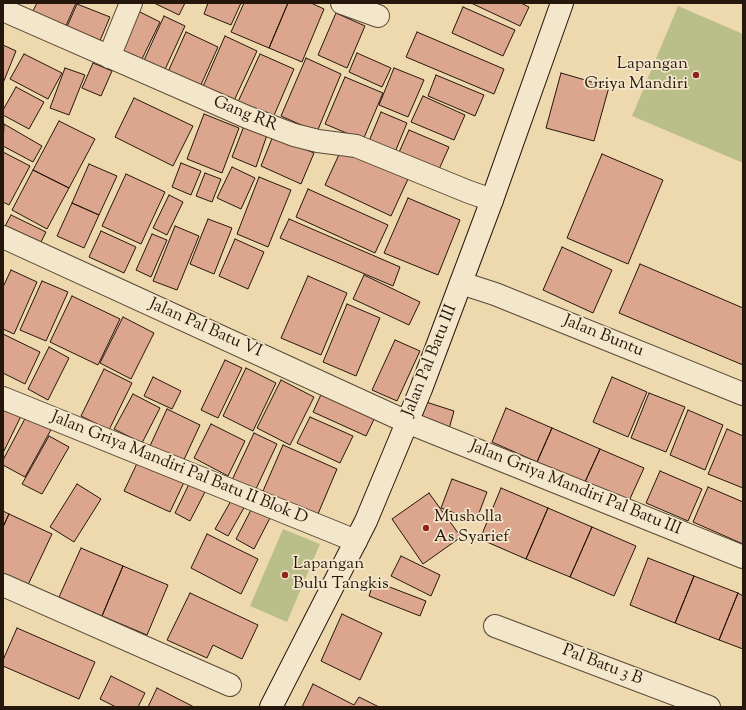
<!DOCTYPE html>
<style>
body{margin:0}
#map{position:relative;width:746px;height:710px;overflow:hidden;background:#eed9af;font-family:"Sorts Mill Goudy",serif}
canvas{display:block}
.frame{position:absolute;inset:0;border:4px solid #25170b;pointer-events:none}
</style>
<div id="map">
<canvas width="746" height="710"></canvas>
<div class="frame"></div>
</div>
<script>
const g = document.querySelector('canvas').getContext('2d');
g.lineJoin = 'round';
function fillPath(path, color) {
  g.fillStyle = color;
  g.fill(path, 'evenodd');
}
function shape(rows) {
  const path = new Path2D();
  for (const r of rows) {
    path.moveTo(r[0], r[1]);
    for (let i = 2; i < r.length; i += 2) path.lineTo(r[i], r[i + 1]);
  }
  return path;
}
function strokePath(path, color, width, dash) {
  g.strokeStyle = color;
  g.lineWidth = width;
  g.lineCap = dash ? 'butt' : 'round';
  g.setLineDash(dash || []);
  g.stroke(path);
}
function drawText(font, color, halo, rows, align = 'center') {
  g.font = font + ' "Sorts Mill Goudy",serif';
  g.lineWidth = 3.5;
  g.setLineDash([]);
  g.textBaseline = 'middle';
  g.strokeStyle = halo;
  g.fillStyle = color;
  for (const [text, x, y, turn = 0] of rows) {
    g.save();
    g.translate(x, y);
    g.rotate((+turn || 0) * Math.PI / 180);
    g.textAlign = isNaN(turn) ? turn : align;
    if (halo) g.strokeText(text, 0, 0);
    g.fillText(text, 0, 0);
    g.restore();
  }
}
fillPath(shape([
 [678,6,743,34,743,163,632,116],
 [283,529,320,544,287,622,250,606]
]), '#babf8a');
const building = shape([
 [37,3,76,3,65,28,32,13,37,3],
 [154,3,185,3,179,15,154,3],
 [208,3,241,3,231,25,204,14,208,3],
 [244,3,288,3,269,48,231,32,244,3],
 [288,3,311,3,324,9,302,62,269,48,288,3],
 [471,3,521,3,529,7,520,26,471,3],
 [77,4,110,17,99,43,66,29,77,4],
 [463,7,515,30,503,56,452,33,463,7],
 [138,11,160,22,140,63,118,53,138,11],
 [336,13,365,26,347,68,318,55,336,13],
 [164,16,185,26,162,76,141,67,164,16],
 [186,32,218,47,199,89,167,74,186,32],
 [417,32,504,69,494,94,406,57,417,32],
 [225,36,257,51,232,105,201,91,225,36],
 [3,45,16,51,3,83,3,45],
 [357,53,391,68,382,87,349,72,357,53],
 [24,54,62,73,48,99,10,79,24,54],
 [260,54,294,69,272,120,237,104,260,54],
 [306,58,341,74,317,132,281,116,306,58],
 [93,63,112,71,101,96,82,88,93,63],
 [65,68,85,75,69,115,50,108,65,68],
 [394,68,424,80,408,117,379,105,394,68],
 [561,73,609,87,594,141,546,128,561,73],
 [436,75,484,95,475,116,428,96,436,75],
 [345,77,383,93,363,140,325,124,345,77],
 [16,87,44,102,29,129,3,115,3,110,16,87],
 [423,96,465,115,454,140,411,122,423,96],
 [134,98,193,126,173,166,115,137,134,98],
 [381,112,407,123,393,157,367,146,381,112],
 [204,114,239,128,222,173,187,159,204,114],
 [59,121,95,139,69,188,33,170,59,121],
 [4,124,42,146,33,162,3,146,4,124],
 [244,126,267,135,256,167,232,157,244,126],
 [409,130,449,147,436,176,396,159,409,130],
 [273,136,314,153,301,184,261,166,273,136],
 [342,148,408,179,391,216,325,185,342,148],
 [3,152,30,166,9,205,3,202,3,152],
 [602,154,663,180,628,264,567,238,602,154],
 [181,163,201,171,191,195,172,187,181,163],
 [89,164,117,176,99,215,72,203,89,164],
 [232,167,255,178,241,209,217,198,232,167],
 [33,170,69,188,47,229,12,210,33,170],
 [205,173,221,179,212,202,196,196,205,173],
 [126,174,165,192,141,244,102,226,126,174],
 [259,177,291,190,268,247,237,234,259,177],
 [308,189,388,225,375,253,296,217,308,189],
 [169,195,183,202,167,235,153,228,169,195],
 [408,198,460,220,438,275,384,253,408,198],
 [72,203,99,215,84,248,57,236,72,203],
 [11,215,46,232,38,248,3,230,11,215],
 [208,219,232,228,214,274,190,264,208,219],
 [289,219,400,267,393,286,280,238,289,219],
 [175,226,199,236,177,290,153,281,175,226],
 [101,231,136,247,124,273,89,257,101,231],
 [152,234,167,240,151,277,136,270,152,234],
 [235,239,264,252,248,289,219,276,235,239],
 [562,247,612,270,593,313,543,290,562,247],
 [640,264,743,308,743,365,619,313,640,264],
 [11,270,37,282,14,334,3,329,3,287,11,270],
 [364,275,420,302,409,325,353,299,364,275],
 [308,276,347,293,321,355,281,338,308,276],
 [42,281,68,292,46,341,20,330,42,281],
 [72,296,120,319,98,365,50,342,72,296],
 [347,304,380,318,356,376,323,362,347,304],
 [123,317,154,333,131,379,100,363,123,317],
 [3,334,40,352,25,384,3,373,3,334],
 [395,340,420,351,397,401,372,390,395,340],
 [49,347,69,358,48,400,28,389,49,347],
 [225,360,242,368,218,418,201,410,225,360],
 [246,368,276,383,253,431,223,416,246,368],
 [104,369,132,383,109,430,81,416,104,369],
 [153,377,181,391,172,409,144,396,153,377],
 [612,377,647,392,628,437,593,422,612,377],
 [281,380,314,397,290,445,257,428,281,380],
 [324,388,377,413,366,436,313,412,324,388],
 [649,393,685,407,666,452,631,438,649,393],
 [133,394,160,408,142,443,114,429,133,394],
 [426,402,454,411,449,429,421,420,426,402],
 [3,407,21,416,3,453,3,407],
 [506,408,552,428,537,462,492,442,506,408],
 [167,409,200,425,182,464,149,448,167,409],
 [688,410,723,425,705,470,670,455,688,410],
 [28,413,53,426,25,477,3,465,3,460,28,413],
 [310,417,353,436,340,463,297,443,310,417],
 [211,424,245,441,228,476,194,458,211,424],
 [552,428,600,449,585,482,537,462,552,428],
 [727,429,743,436,743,488,708,474,727,429],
 [254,433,277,444,255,491,232,480,254,433],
 [49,436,69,447,42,494,22,484,49,436],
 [283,445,337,469,315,521,260,498,283,445],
 [600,449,644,468,629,501,585,482,600,449],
 [140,457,186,478,170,512,124,491,140,457],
 [660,471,702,489,688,521,646,503,660,471],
 [452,479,487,492,476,521,441,508,452,479],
 [190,482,206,490,190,521,175,513,190,482],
 [77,484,101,499,74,542,50,527,77,484],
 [708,487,743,502,743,544,693,522,708,487],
 [501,488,548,508,526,559,480,539,501,488],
 [429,493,461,537,423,564,392,519,429,493],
 [232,499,245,506,228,536,215,529,232,499],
 [253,506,271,516,254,549,236,539,253,506],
 [548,508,592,527,570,577,526,559,548,508],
 [3,511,9,514,3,527,3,511],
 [9,514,52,534,26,589,3,578,3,527,9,514],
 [592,527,636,546,614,596,570,577,592,527],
 [207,534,258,559,241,594,191,568,207,534],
 [81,548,123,566,102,616,59,597,81,548],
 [401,556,440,575,431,596,391,576,401,556],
 [648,558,694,576,675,623,630,605,648,558],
 [123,566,168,585,147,635,102,616,123,566],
 [694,576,738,593,719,640,675,623,694,576],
 [374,581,426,601,420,616,369,596,374,581],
 [190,593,258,625,242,659,213,645,207,658,167,640,190,593],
 [738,593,743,596,743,649,719,640,738,593],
 [342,614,382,633,360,680,321,661,342,614],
 [17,628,95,662,79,699,3,666,3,660,17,628],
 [111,676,145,693,138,707,116,707,100,699,111,676],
 [313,684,354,705,359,697,379,707,302,707,313,684],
 [157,688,194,707,148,707,157,688]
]);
fillPath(building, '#dca58e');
strokePath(building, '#25170b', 1);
const street = shape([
 [342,3,378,16],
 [3,10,247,117,294,135,318,141,356,146,469,192,492,200],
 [109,57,131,3],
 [3,237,407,422,743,557],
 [461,283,495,294,743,394],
 [3,398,356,541],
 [3,585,230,685],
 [495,626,709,707]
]);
const secondary = shape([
 [271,707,366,521,421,389,492,200,562,3]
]);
strokePath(street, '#574834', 24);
strokePath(secondary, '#25170b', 24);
strokePath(street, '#f4e6cb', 22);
strokePath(secondary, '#f4e6cb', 22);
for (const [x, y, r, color] of [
 [696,75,4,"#8f2418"],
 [426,528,4,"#8f2418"],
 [285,575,4,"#8f2418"]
]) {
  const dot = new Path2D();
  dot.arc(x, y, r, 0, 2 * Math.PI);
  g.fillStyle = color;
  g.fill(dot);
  strokePath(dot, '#f4e6cb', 1.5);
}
drawText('17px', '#25170b', '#f4e6cb', [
 ["Lapangan",688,65,"right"],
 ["Griya Mandiri",688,85,"right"],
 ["Musholla",434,518],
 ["As Syarief",434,538],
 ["Lapangan",293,565],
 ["Bulu Tangkis",293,585]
], 'left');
drawText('17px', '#25170b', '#f4e6cb', [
 ["Gang RR",245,115,22],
 ["Jalan Pal Batu VI",205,329,24],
 ["Jalan Buntu",603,337,22],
 ["Jalan Pal Batu III",431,361,-68],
 ["Jalan Griya Mandiri Pal Batu II Blok D",179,469,22],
 ["Jalan Griya Mandiri Pal Batu III",575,489,22],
 ["Pal Batu 3 B",602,666,21]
]);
</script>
